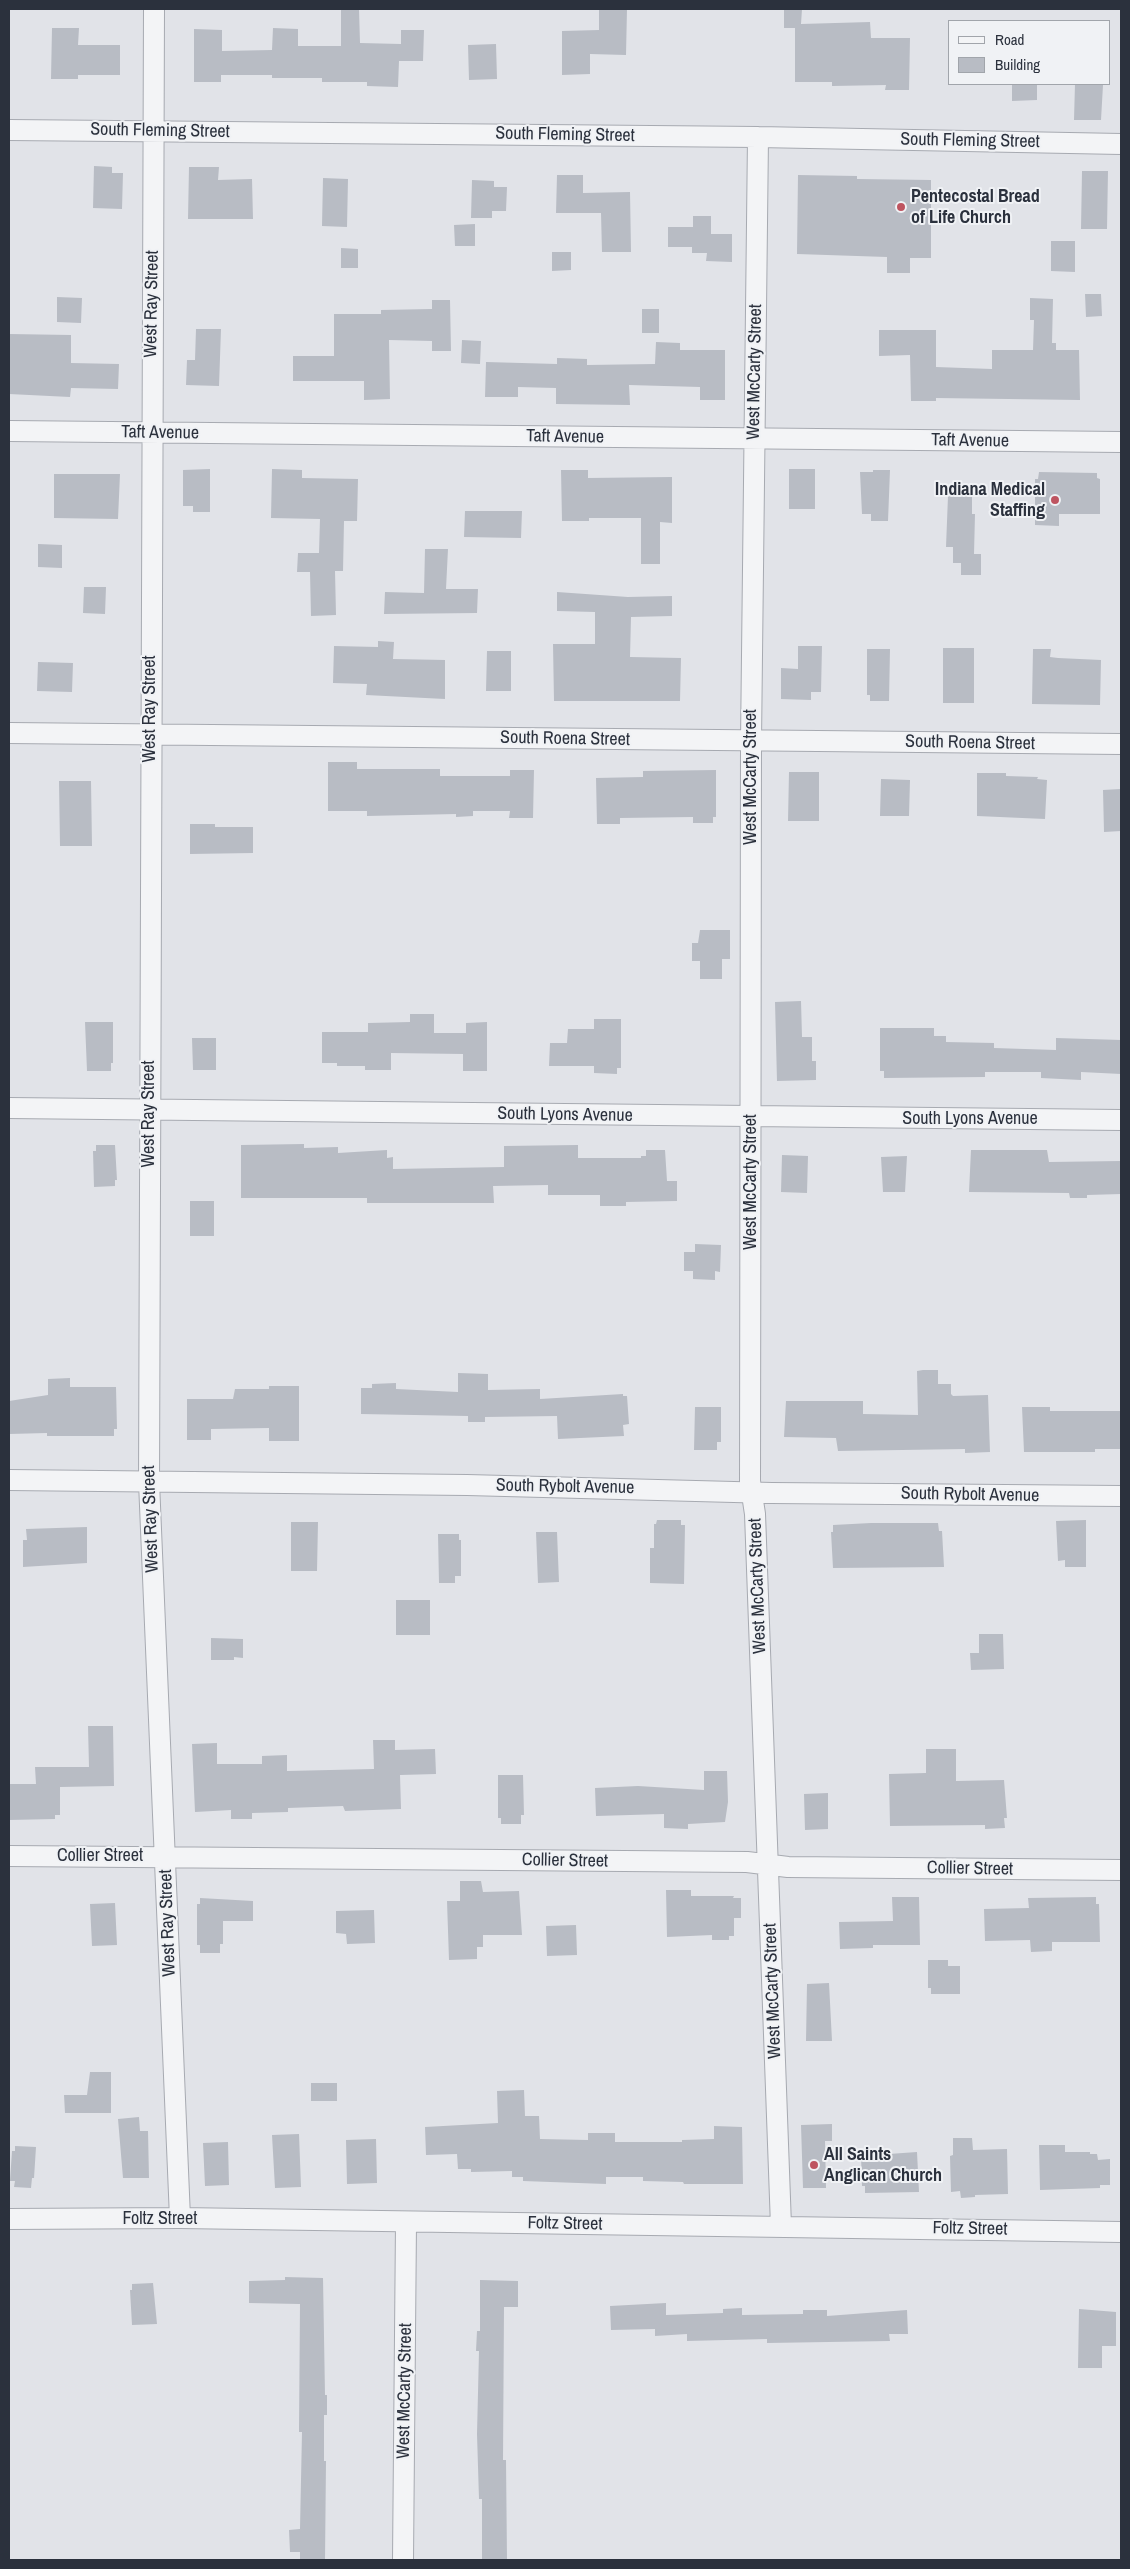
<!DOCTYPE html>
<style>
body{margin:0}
#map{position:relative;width:1130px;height:2569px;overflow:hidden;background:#e1e3e8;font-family:"Archivo Narrow",sans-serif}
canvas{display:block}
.frame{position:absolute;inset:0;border:10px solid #2b313d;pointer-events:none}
.legend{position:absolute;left:948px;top:20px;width:162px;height:65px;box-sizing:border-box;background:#f0f2f5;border:1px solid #a1a5ab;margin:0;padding:6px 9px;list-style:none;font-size:15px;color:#2b313d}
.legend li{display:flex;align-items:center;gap:10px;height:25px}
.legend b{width:25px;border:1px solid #a1a5ab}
</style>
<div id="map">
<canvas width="1130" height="2569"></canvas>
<div class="frame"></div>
<ul class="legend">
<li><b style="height:6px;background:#f3f4f6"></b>Road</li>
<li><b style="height:14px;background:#b8bcc4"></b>Building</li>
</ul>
</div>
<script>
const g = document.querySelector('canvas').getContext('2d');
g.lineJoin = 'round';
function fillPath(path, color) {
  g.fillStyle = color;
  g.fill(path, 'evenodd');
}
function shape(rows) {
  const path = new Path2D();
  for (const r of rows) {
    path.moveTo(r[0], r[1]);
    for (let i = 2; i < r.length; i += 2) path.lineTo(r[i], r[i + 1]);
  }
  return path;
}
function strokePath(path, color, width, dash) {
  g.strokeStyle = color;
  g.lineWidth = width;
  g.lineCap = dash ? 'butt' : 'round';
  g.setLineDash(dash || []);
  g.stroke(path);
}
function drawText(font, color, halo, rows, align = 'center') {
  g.font = font + ' "Archivo Narrow",sans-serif';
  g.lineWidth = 4;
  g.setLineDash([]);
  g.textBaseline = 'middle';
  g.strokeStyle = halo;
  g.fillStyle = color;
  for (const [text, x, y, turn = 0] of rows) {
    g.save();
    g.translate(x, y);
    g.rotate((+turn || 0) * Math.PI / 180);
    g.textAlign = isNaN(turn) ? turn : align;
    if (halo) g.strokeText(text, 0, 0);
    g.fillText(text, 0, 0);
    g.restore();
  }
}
fillPath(shape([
 [341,9,359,9,360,43,401,44,401,30,424,30,423,61,399,61,398,87,367,86,367,82,322,82,322,78,272,78,272,75,221,75,221,82,194,82,194,29,222,30,222,51,272,50,273,28,298,29,298,46,341,46],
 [599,9,627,9,626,55,590,54,590,74,562,75,562,31,599,30],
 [784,9,802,9,801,24,870,22,871,38,910,38,909,90,885,90,886,85,832,86,832,82,795,82,795,28,784,28],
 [52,28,79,28,78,45,120,45,120,75,78,75,78,79,51,79],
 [496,44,497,79,469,80,468,45],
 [1012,84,1037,84,1037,100,1012,101],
 [1075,84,1103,85,1101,120,1074,120],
 [94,166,112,167,112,173,123,173,122,209,93,208],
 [189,167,219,167,218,180,252,179,253,219,188,219],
 [1082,171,1108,171,1107,229,1081,229],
 [557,175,583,175,583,193,630,192,631,252,602,252,601,213,556,213],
 [798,175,857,176,857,179,931,180,931,258,910,258,910,273,887,273,887,257,797,254],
 [323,178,348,179,347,227,322,226],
 [472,180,494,181,494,187,507,187,506,211,492,211,492,218,471,218],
 [693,216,711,216,711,234,732,234,732,262,706,261,707,253,692,253,692,247,668,247,668,227,693,227],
 [475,224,475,246,455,246,454,225],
 [1051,241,1075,241,1075,272,1051,271],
 [341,248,358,249,358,268,341,268],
 [552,252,571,252,571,270,552,271],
 [1085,294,1101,294,1102,316,1086,317],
 [57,297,82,298,81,323,57,322],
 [1030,298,1053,299,1052,343,1056,343,1056,350,1079,350,1080,400,936,398,936,401,911,401,910,355,879,356,879,330,936,330,936,367,992,369,992,350,1033,350,1034,320,1030,320],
 [432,300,450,300,451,351,432,351,432,341,389,340,390,399,364,400,364,381,293,381,293,356,334,356,334,314,381,314,381,310,432,309],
 [642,309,659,309,659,333,642,333],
 [196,329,221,329,219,386,186,385,187,360,195,360],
 [9,334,71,335,71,363,119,364,118,389,71,388,70,397,9,394],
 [462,340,481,341,480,364,461,363],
 [656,342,680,343,680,350,725,350,725,400,700,400,700,387,629,385,630,405,556,404,556,388,518,387,518,397,485,397,486,362,557,364,557,358,587,359,587,365,655,364],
 [210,469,210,512,193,512,193,506,183,506,183,470],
 [272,469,302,470,302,478,358,479,357,521,344,521,343,571,335,571,336,615,311,616,310,572,297,572,298,553,319,553,320,519,271,518],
 [789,469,815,469,815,509,789,509],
 [561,470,588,470,588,478,672,477,672,523,660,522,660,564,641,564,641,518,589,518,589,521,562,521],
 [873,470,890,470,888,521,871,521,871,514,862,514,860,472,873,472],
 [1039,472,1097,473,1097,478,1100,479,1100,514,1059,514,1059,526,1035,525,1035,479,1038,479],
 [54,474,120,474,118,519,54,518],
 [948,496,972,496,972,514,975,514,974,554,981,554,981,575,961,575,961,563,953,563,953,547,946,547],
 [465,511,522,511,521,538,464,537],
 [38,544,62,545,62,568,38,567],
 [425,549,448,549,446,589,478,589,477,613,384,614,385,592,424,593],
 [84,587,106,587,105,614,83,613],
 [557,592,628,597,672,596,672,616,631,617,630,657,681,658,680,701,554,701,553,644,595,644,595,612,557,611],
 [378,641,394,642,393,659,445,660,445,699,366,695,367,684,333,683,334,646,378,647],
 [798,646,822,646,821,692,811,692,811,700,781,699,781,668,798,669],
 [943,648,974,648,974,703,943,703],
 [867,649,890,649,889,701,870,701,870,695,867,695],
 [1033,649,1051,649,1050,657,1058,658,1101,660,1100,705,1032,704],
 [487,651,511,651,511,691,486,691],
 [38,662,73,663,72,692,37,691],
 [328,762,357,762,357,769,440,769,440,776,510,776,510,770,534,770,533,818,509,818,510,811,473,811,473,816,456,817,456,814,367,816,367,811,328,811],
 [716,770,716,817,713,817,713,823,693,823,693,817,620,818,620,824,597,824,596,778,643,777,643,771],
 [789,772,819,772,819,821,788,821],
 [977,773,1006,773,1006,776,1038,777,1037,779,1047,780,1045,819,977,816],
 [881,779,910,780,909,816,880,816],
 [59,781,91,781,92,846,60,846],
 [1121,789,1121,831,1104,832,1103,790],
 [190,824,215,824,215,827,253,827,253,853,190,854],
 [700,930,730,930,730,959,722,959,722,979,700,979,700,961,692,961,692,943,698,943],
 [801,1001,802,1037,812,1037,812,1061,816,1061,816,1080,777,1081,775,1002],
 [410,1014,434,1014,434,1033,466,1033,466,1023,487,1022,487,1071,463,1071,463,1054,391,1053,391,1070,365,1070,365,1066,337,1066,337,1063,322,1063,322,1032,368,1032,368,1023,410,1022],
 [594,1019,621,1019,621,1068,617,1068,617,1074,594,1073,594,1066,549,1066,550,1043,567,1043,568,1029,594,1029],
 [85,1022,113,1022,113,1063,111,1063,111,1071,87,1071],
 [880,1028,934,1028,934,1036,946,1036,946,1042,994,1043,994,1048,1056,1050,1056,1038,1121,1040,1121,1074,1081,1072,1081,1080,1041,1078,1041,1072,985,1072,985,1077,884,1078,884,1071,880,1071],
 [192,1038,216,1038,216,1070,193,1070],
 [304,1144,304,1148,338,1147,338,1153,387,1150,387,1158,393,1157,393,1169,504,1167,504,1146,578,1145,578,1158,641,1158,641,1156,646,1156,646,1150,665,1150,667,1181,677,1181,677,1201,626,1202,626,1206,600,1206,600,1195,548,1195,548,1185,493,1186,494,1203,367,1203,367,1198,241,1198,241,1145],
 [96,1145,115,1145,117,1180,115,1180,115,1186,94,1187,93,1151,96,1151],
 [971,1150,1047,1150,1049,1162,1121,1161,1121,1194,1087,1195,1087,1198,1070,1198,1069,1193,969,1192],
 [782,1155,808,1156,807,1193,781,1192],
 [907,1156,905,1192,883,1192,881,1157],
 [190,1201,214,1201,214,1236,190,1236],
 [695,1244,721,1245,720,1272,715,1271,715,1280,693,1279,693,1271,684,1271,684,1252,695,1252],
 [923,1370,938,1370,938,1384,951,1384,951,1394,953,1396,988,1395,990,1452,965,1453,965,1449,838,1451,836,1438,784,1437,786,1401,863,1401,863,1414,918,1415,917,1371],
 [458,1373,488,1374,488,1390,540,1389,540,1399,623,1394,623,1396,627,1396,629,1424,623,1425,624,1436,558,1439,557,1416,485,1417,485,1422,468,1422,468,1416,361,1414,361,1388,372,1388,372,1384,396,1383,396,1389,458,1392],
 [70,1378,70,1387,116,1387,117,1429,114,1429,114,1436,47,1436,47,1433,9,1434,9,1401,48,1395,48,1379],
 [269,1386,299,1386,299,1441,269,1441,269,1428,211,1429,211,1440,187,1440,187,1399,233,1399,235,1389,269,1389],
 [695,1407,721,1407,721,1442,717,1442,717,1450,694,1450],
 [1022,1407,1050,1407,1050,1411,1121,1411,1121,1449,1095,1449,1095,1452,1024,1452],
 [657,1520,681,1520,681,1525,685,1525,684,1584,650,1583,650,1548,654,1548,654,1524,656,1524],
 [1086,1520,1086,1567,1065,1567,1065,1560,1058,1561,1056,1521],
 [291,1522,318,1522,317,1571,291,1571],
 [871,1523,938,1523,939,1531,942,1531,944,1567,833,1568,831,1532,833,1532,833,1525],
 [87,1527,87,1563,23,1567,23,1540,27,1540,26,1529],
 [536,1532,557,1532,559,1582,538,1583],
 [438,1534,459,1534,459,1540,461,1540,461,1576,455,1576,455,1583,439,1583],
 [396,1600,430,1600,430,1635,396,1635],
 [979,1634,1003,1634,1004,1669,971,1670,970,1653,979,1653],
 [211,1638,243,1639,243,1658,234,1657,234,1660,211,1660],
 [88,1726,113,1726,114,1786,60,1787,60,1815,55,1815,55,1819,9,1820,9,1784,36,1784,35,1767,89,1767],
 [373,1740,395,1740,395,1750,435,1749,436,1774,400,1775,401,1809,345,1811,343,1806,288,1808,288,1812,252,1813,252,1819,231,1819,231,1810,195,1812,192,1744,217,1743,217,1764,262,1764,262,1756,287,1755,287,1771,374,1769],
 [926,1749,956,1749,956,1781,1004,1780,1007,1818,1004,1818,1005,1828,985,1829,985,1825,890,1826,889,1774,926,1773],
 [704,1771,727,1771,728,1802,725,1822,688,1824,688,1829,664,1828,664,1814,596,1816,595,1788,638,1786,704,1790],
 [498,1775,523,1775,524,1815,521,1815,521,1824,501,1824,501,1818,498,1818],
 [828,1793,828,1829,805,1830,804,1794],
 [460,1881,481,1881,483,1892,519,1891,522,1935,483,1935,483,1947,477,1947,477,1959,449,1960,447,1901,460,1901],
 [666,1890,691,1890,691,1896,734,1896,733,1898,741,1898,741,1918,734,1918,734,1936,729,1936,729,1940,712,1940,712,1935,667,1937],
 [892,1897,919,1897,920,1945,873,1945,873,1948,840,1949,839,1922,893,1921],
 [1096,1897,1096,1904,1099,1904,1100,1942,1052,1942,1052,1951,1031,1952,1030,1940,985,1941,984,1909,1029,1908,1028,1898],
 [200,1898,253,1901,253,1921,223,1921,223,1944,220,1944,220,1953,200,1953,200,1945,197,1945,197,1904,200,1904],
 [115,1903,117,1945,92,1946,90,1904],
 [374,1910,375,1943,347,1944,346,1934,336,1933,336,1911],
 [576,1925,577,1955,547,1956,546,1926],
 [928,1960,948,1960,948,1966,960,1966,960,1994,931,1994,931,1988,928,1988],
 [829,1983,832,2041,806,2041,807,1984],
 [90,2072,111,2072,111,2113,65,2113,64,2095,87,2095],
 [311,2083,337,2083,337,2101,311,2101],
 [524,2090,525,2116,539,2116,540,2139,588,2140,588,2133,615,2133,615,2142,682,2142,682,2140,714,2139,714,2126,742,2127,743,2184,684,2184,683,2182,643,2181,643,2177,606,2177,606,2184,523,2181,523,2177,512,2177,512,2171,471,2172,471,2169,458,2169,457,2154,426,2155,425,2127,498,2123,497,2091],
 [139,2117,140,2131,148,2131,149,2178,123,2178,118,2119],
 [832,2124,832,2141,825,2141,826,2188,803,2188,801,2125],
 [299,2134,301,2187,275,2188,272,2135],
 [953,2138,972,2138,973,2150,1007,2149,1008,2194,975,2195,975,2197,961,2198,960,2191,951,2192,950,2156,953,2155],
 [376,2139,377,2183,347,2184,346,2140],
 [228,2142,229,2185,205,2186,203,2143],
 [1039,2145,1065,2145,1065,2152,1090,2152,1090,2154,1097,2154,1098,2160,1110,2159,1110,2185,1100,2185,1100,2188,1040,2190],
 [15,2146,36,2147,34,2178,32,2178,31,2188,14,2187,15,2181,10,2181,12,2151,15,2151],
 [917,2152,919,2192,865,2193,865,2186,862,2186,861,2156],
 [285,2277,323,2278,325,2395,327,2395,327,2415,324,2415,324,2461,326,2461,325,2560,300,2560,300,2552,290,2552,289,2530,300,2529,302,2432,299,2432,300,2304,249,2303,249,2281,285,2280],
 [480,2280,518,2281,518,2307,504,2307,503,2460,506,2460,507,2560,482,2560,482,2499,479,2499,477,2434,479,2351,476,2351,477,2331,480,2331],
 [153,2283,157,2324,132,2325,130,2290,132,2290,132,2284],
 [666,2303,666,2315,723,2313,723,2309,742,2308,742,2315,803,2314,803,2310,827,2310,827,2316,907,2310,908,2334,889,2334,890,2341,767,2343,767,2339,687,2341,687,2334,655,2336,655,2329,611,2330,610,2306],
 [1079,2309,1116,2312,1116,2346,1102,2346,1102,2368,1078,2368]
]), '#b8bcc4');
const minor = shape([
 [154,9,149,1482,180,2218],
 [9,130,758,137,1121,144],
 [758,137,751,741,750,1481,755,1514,781,2226],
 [9,431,1121,442],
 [9,733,1121,744],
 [9,1108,1121,1120],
 [9,1480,467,1485,772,1493,1121,1496],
 [9,1856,747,1862,788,1867,1121,1870],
 [9,2219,180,2218,1121,2232],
 [403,2560,406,2223]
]);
strokePath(minor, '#a7aab1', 22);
strokePath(minor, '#f3f4f6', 20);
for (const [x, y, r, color] of [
 [901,207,5,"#be5460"],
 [1055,500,5,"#be5460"],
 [814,2165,5,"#be5460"]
]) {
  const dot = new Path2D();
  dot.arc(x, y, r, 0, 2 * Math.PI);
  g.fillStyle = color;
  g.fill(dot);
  strokePath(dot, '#f0f2f5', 2);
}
drawText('18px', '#2b313d', '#f0f2f5', [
 ["South Fleming Street",160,131,1],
 ["South Fleming Street",565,135,1],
 ["South Fleming Street",970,141,1],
 ["West Ray Street",152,304,-89],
 ["West McCarty Street",755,372,-89],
 ["Taft Avenue",160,433,1],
 ["Taft Avenue",565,437,1],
 ["Taft Avenue",970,441,1],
 ["West Ray Street",150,709,-90],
 ["South Roena Street",565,739,1],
 ["South Roena Street",970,743,1],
 ["West McCarty Street",751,777,-90],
 ["West Ray Street",149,1114,-90],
 ["South Lyons Avenue",565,1115,1],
 ["South Lyons Avenue",970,1119],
 ["West McCarty Street",751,1182,-90],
 ["South Rybolt Avenue",565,1487,1],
 ["South Rybolt Avenue",970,1495,1],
 ["West Ray Street",151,1519,-92],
 ["West McCarty Street",758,1586,-92],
 ["Collier Street",100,1856],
 ["Collier Street",565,1861,1],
 ["Collier Street",970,1869,1],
 ["West Ray Street",168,1923,-92],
 ["West McCarty Street",773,1991,-92],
 ["Foltz Street",160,2219],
 ["Foltz Street",565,2224,1],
 ["Foltz Street",970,2229,1],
 ["West McCarty Street",405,2391,-89]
]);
drawText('bold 18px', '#2b313d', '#f0f2f5', [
 ["Pentecostal Bread",911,197],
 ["of Life Church",911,218],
 ["Indiana Medical",1045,490,"right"],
 ["Staffing",1045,511,"right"],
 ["All Saints",824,2155],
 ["Anglican Church",824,2176]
], 'left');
</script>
